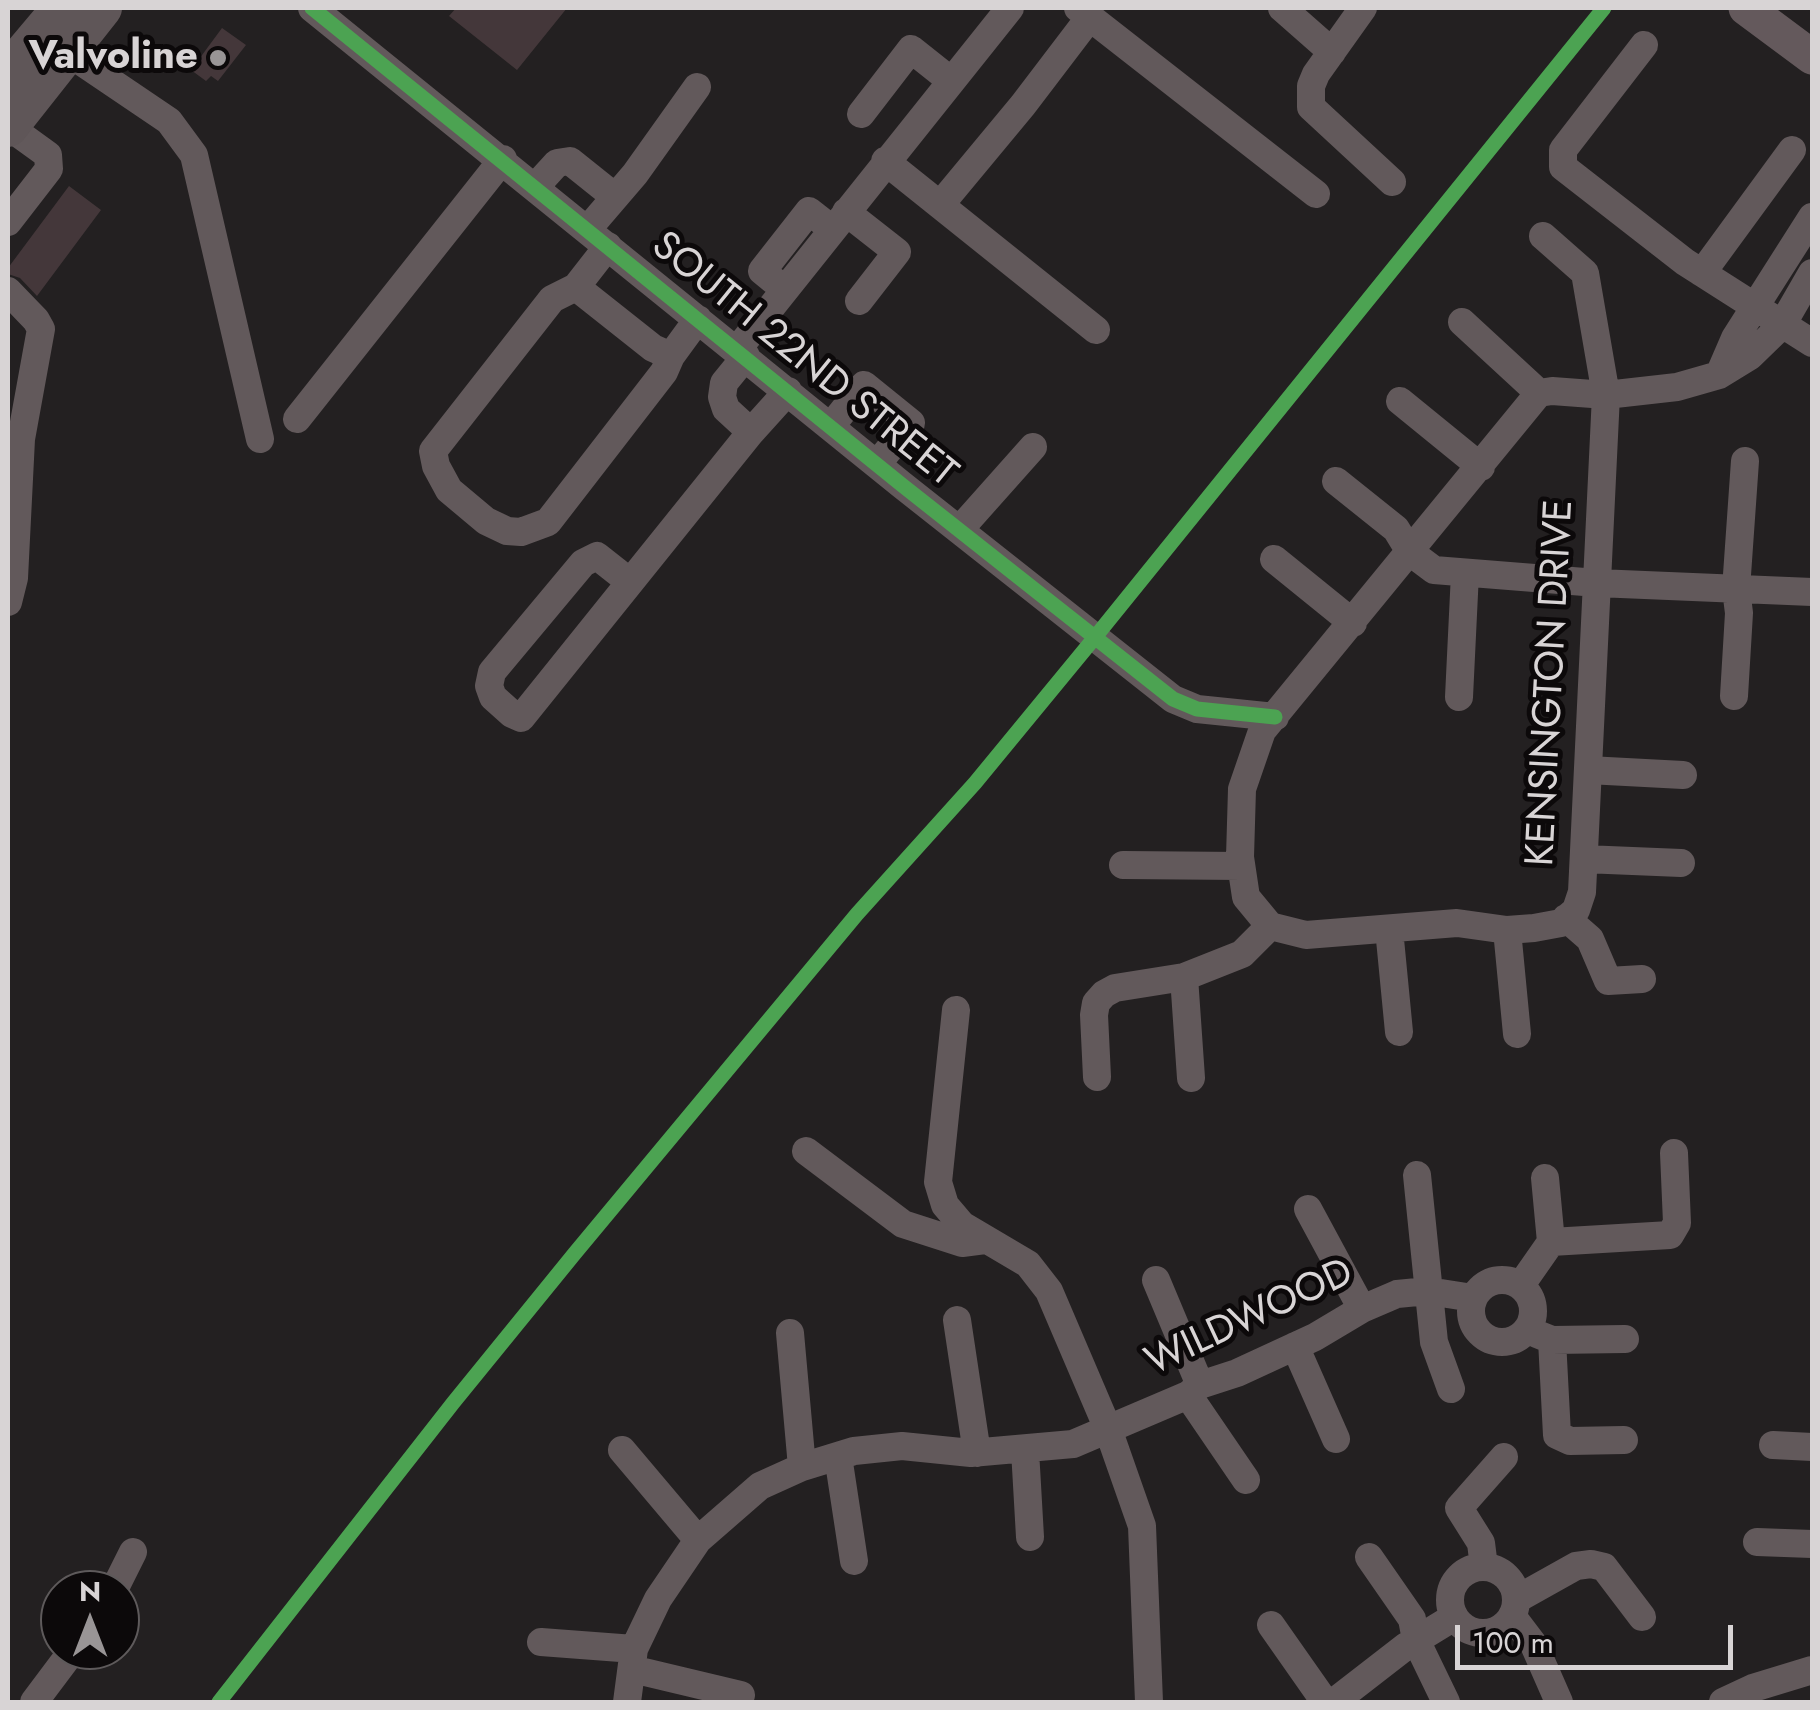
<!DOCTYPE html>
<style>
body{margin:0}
#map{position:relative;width:1820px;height:1710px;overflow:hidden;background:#232021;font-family:Jost,sans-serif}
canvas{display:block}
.frame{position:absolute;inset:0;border:10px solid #d8d4d5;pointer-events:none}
.north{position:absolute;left:40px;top:1570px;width:100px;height:100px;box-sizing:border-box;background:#0c090a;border:2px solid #5e5a5b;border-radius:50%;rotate:0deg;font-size:28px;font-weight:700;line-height:40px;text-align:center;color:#d8d4d5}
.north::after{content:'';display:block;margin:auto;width:35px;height:45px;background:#999596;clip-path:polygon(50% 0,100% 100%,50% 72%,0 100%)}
.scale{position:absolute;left:1455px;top:1625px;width:278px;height:45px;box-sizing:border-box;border:5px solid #d8d4d5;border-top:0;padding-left:12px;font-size:30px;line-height:35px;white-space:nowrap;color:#d8d4d5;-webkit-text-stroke:8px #0c090a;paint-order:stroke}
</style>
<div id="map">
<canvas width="1820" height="1710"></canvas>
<div class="frame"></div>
<div class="north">N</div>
<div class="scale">100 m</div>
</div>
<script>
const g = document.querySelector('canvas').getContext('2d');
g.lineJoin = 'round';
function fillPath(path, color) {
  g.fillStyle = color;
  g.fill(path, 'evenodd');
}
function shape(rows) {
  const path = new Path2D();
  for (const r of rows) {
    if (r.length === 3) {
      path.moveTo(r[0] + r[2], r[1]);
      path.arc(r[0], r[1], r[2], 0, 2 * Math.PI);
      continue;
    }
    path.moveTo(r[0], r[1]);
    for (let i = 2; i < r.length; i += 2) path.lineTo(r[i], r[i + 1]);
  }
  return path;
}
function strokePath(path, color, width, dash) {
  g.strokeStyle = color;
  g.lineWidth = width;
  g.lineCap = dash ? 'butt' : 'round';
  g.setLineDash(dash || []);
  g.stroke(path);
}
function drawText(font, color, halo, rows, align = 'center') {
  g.font = font + ' Jost,sans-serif';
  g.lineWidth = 10;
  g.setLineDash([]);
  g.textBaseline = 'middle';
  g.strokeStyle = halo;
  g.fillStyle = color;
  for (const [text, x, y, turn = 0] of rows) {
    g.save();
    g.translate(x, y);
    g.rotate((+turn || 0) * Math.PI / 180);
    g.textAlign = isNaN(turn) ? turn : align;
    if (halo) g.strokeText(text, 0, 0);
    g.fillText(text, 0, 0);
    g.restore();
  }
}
fillPath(shape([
 [456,8,567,8,517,70,449,16],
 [222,28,246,45,218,81,211,76,206,81,191,70],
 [69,186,101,210,37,296,20,278,8,274,8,268]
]), '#44373a');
strokePath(shape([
 [312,8,902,485,1173,699,1197,709,1275,717],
 [1078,8,1316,194],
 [1282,8,1332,52],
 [1363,8,1316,74,1311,86,1311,107,1392,182],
 [1644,45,1563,150,1563,167,1685,262,1812,343],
 [67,52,169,121,194,155,260,439],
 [861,114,911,49,950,80],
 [885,161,1096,330],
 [536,186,557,163,570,161,615,197],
 [940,205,1023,105,1090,17],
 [846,212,897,252,859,301],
 [8,222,49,169,48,155,8,126],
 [587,230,635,174,697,87],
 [1543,236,1585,273,1606,395,1552,391,1539,393,1262,731,1242,789,1240,857,1246,897,1270,926,1306,935,1457,923,1507,930,1534,928,1561,923,1576,910,1582,892,1606,395,1677,387,1719,375,1750,356,1782,325,1812,273],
 [608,246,576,287,552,299,433,451,436,466,449,490,486,521,507,531,521,532,548,522,664,372,671,356],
 [1702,273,1792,150],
 [576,287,653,348,671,356,698,319],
 [784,289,762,271,809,211,832,229],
 [8,291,36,320,41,329,21,439,14,578,8,602],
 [1462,322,1539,393],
 [737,350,1010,8],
 [746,356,724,383,722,397,726,409,751,432,788,391],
 [1719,375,1735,338,1812,217],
 [1400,401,1481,467],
 [297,419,503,159],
 [831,426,864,385,911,423,877,464],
 [1336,481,1396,529,1410,552,1434,570,1597,583,1812,592],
 [960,529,1033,447],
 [1274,559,1353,623],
 [630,582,597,556,583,563,492,672,489,686,493,697,512,714,521,718,751,432],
 [1734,696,1739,613,1736,589,1745,461],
 [1459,697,1465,573],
 [1588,770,1683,775],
 [1584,859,1681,863],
 [1123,865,1241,866],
 [1566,918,1590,939,1608,981,1642,979],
 [1389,929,1399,1032],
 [1507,930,1517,1034],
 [1184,977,1191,1078],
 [956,1010,938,1182,945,1205,962,1225,1028,1264,1049,1291,1108,1429,1142,1526,1149,1702],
 [1097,1077,1094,1015,1096,1003,1104,994,1115,988,1184,977,1242,954,1270,926],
 [806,1151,903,1224,962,1243,985,1240],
 [1417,1175,1434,1342,1451,1389],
 [1308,1209,1362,1309],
 [1551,1242,1670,1235,1677,1223,1674,1153],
 [1502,1311,31],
 [1156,1280,1200,1385],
 [1521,1285,1551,1242,1545,1178],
 [957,1320,977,1453],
 [790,1333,802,1467],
 [1537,1334,1552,1340,1625,1339],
 [1552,1340,1557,1435,1570,1441,1624,1440],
 [1295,1346,1336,1439],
 [1188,1395,1246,1480],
 [1773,1445,1812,1447],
 [622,1450,698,1540],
 [1025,1450,1030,1537],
 [838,1456,854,1561],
 [1757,1542,1812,1544],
 [1369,1557,1412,1619,1416,1640,1446,1702],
 [1483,1600,33],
 [1484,1567,1481,1543,1459,1508,1504,1457],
 [114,1590,133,1552],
 [1517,1599,1576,1566,1591,1564,1604,1567,1642,1617],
 [1512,1616,1534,1645,1559,1702],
 [1271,1625,1325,1702],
 [541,1642,634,1649],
 [632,1669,741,1695],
 [34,1702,73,1650],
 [627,1702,634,1649,658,1599,698,1540,760,1486,802,1467,854,1451,902,1446,971,1453,1073,1444,1188,1395,1200,1385,1237,1373,1315,1337,1362,1309,1397,1294,1428,1291,1473,1298],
 [1334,1702,1405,1647,1454,1617],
 [1723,1702,1753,1688,1812,1670]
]), '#62595b', 28);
strokePath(shape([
 [1746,8,1812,57]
]), '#64595c', 35);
strokePath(shape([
 [8,72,62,8],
 [8,127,102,8]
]), '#5f5658', 40);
strokePath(shape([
 [312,8,902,485,1173,699,1197,709,1275,717],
 [219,1702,453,1403,575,1253,857,914,975,783,1096,636,1604,8]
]), '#4ca352', 15);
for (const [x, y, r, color] of [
 [218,58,10,"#999596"]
]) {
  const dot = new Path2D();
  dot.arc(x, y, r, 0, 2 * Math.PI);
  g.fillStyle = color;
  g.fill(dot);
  strokePath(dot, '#0c090a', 4);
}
drawText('bold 40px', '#d8d4d5', '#0c090a', [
 ["Valvoline",198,58]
], 'right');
drawText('40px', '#d8d4d5', '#0c090a', [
 ["SOUTH 22ND STREET",803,361,39],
 ["KENSINGTON DRIVE",1552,683,-87],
 ["WILDWOOD",1250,1319,-25]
]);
</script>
